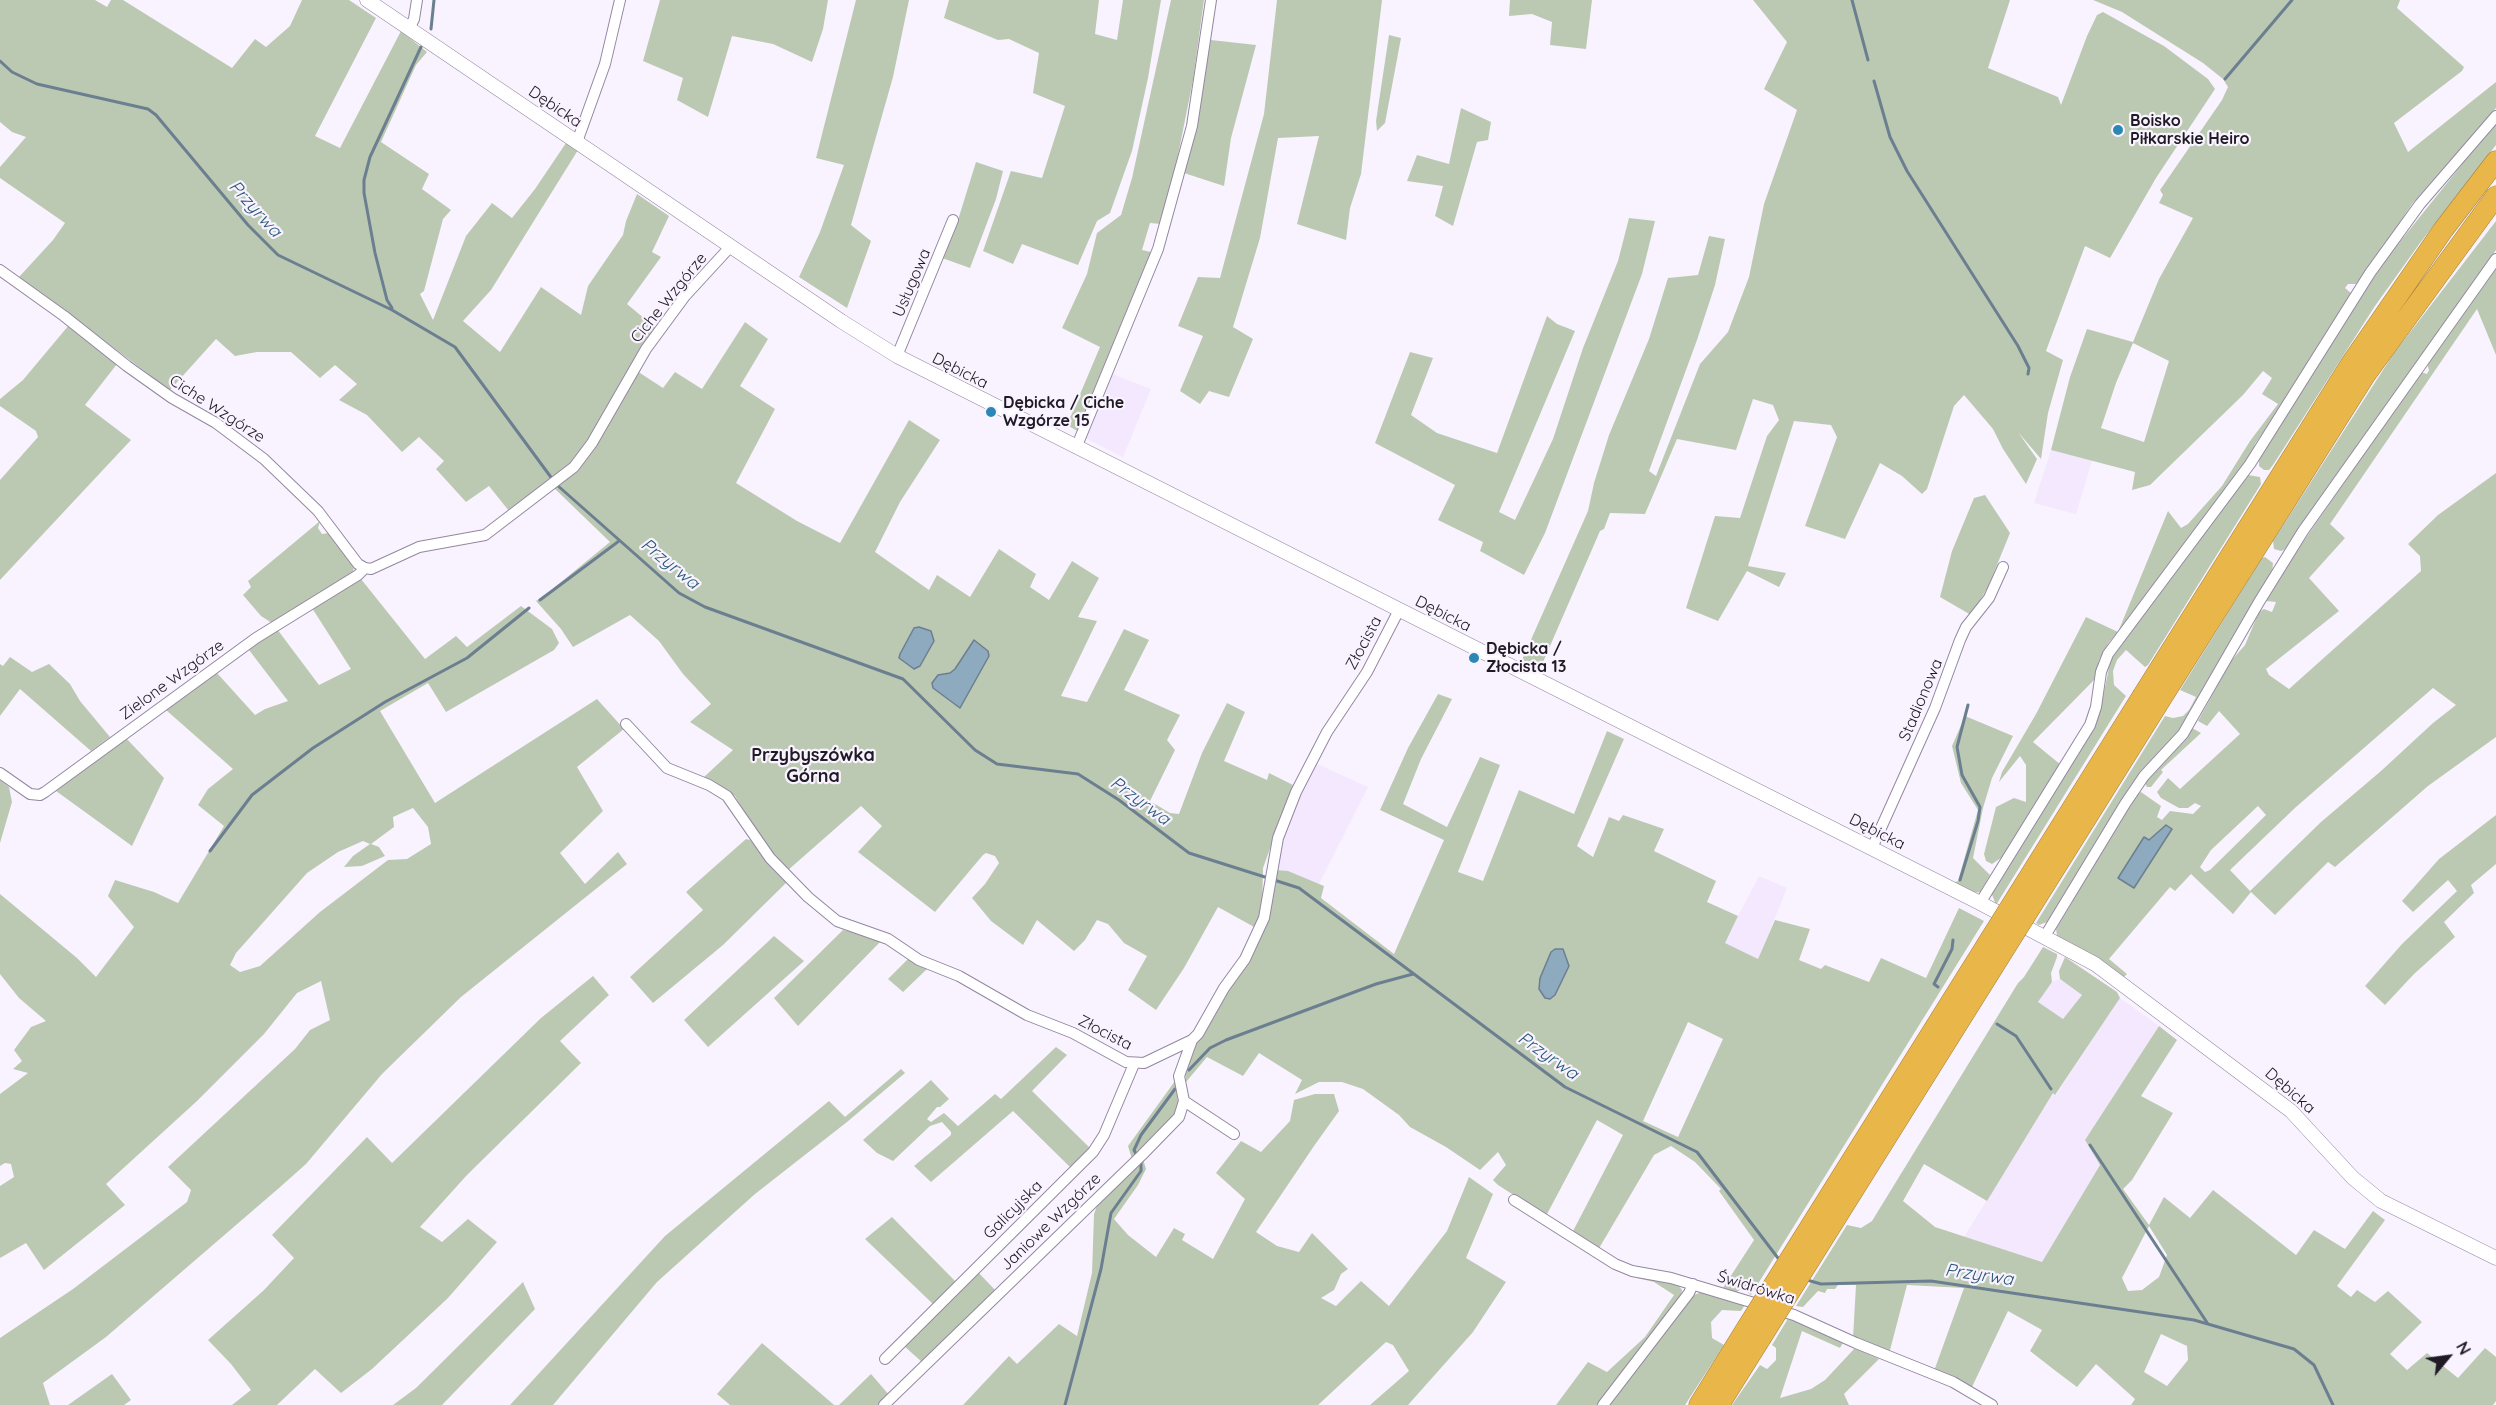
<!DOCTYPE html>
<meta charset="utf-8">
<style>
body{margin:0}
#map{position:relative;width:2496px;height:1405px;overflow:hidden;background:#f9f3ff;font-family:Quicksand,sans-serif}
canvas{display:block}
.north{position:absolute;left:2418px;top:1327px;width:60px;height:60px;-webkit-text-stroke:4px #f9f3ff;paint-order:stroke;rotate:61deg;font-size:16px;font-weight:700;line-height:24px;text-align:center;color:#1f1a24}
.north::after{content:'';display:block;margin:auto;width:21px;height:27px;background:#1f1a24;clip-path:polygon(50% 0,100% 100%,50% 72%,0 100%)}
</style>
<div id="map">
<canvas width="2496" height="1405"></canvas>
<div class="north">N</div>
</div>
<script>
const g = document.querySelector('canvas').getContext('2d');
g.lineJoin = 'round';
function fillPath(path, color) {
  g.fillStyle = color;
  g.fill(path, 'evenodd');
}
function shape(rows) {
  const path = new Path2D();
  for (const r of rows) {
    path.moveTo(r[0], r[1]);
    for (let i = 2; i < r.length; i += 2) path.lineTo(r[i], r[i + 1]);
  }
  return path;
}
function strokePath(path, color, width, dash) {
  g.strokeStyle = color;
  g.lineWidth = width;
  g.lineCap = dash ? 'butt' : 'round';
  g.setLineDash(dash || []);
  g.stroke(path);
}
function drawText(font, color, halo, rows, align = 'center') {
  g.font = font + ' Quicksand,sans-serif';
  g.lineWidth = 4.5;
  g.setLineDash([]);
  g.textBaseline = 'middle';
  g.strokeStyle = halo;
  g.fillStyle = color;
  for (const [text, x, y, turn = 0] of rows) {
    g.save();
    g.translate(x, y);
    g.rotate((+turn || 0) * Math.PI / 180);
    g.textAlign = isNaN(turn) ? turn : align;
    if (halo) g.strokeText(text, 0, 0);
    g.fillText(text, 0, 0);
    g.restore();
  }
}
fillPath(shape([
 [1112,374,1151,389,1123,457,1085,438],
 [2051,450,2092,460,2076,514,2034,503],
 [1317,764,1368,787,1319,884,1275,870,1288,821],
 [1759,876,1787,888,1758,960,1724,943],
 [2060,979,2082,995,2063,1019,2037,1002,2052,982],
 [2120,998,2159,1026,2085,1140,2100,1165,2042,1262,1964,1237,2054,1092,2056,1095]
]), '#f3e8fe');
fillPath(shape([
 [0,0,95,0,107,7,111,0,123,0,232,68,255,39,266,47,290,26,302,0,349,0,376,18,315,136,340,148,401,31,427,52,416,65,381,142,429,174,422,189,451,210,443,219,424,291,420,294,433,320,466,236,492,203,512,218,535,189,566,143,578,150,491,290,463,321,500,352,541,287,581,315,588,286,623,235,626,221,637,194,669,216,652,252,661,257,627,304,657,329,636,356,590,441,576,459,509,511,489,486,466,502,436,469,444,461,419,437,402,452,367,415,339,400,357,384,335,365,320,378,291,352,257,352,235,356,216,339,170,390,19,277,53,240,65,223,0,178,0,167,26,137,12,132,0,122],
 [660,0,828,0,823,29,812,62,773,44,732,36,708,117,677,100,683,78,643,61],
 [856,0,909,0,893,77,851,225,871,241,847,308,799,277,820,232,844,165,816,158],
 [949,0,1099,0,1095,34,1117,40,1123,0,1161,0,1148,78,1132,151,1110,213,1097,221,1078,265,1022,244,1013,264,983,251,1011,171,1042,178,1065,106,1033,93,1039,53,1009,39,998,40,944,18],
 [1171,0,1204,0,1193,80,1175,170,1161,224,1150,223,1142,250,1151,252,1152,257,1079,432,1067,425,1100,347,1062,328,1087,274,1097,233,1121,215,1132,178],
 [1277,0,1382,0,1361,174,1350,208,1346,240,1297,224,1319,136,1278,138,1260,238,1233,327,1253,339,1229,397,1209,391,1200,404,1180,391,1203,336,1178,326,1198,277,1220,278,1264,114],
 [1510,0,1592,0,1586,49,1550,45,1552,22,1532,14,1509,16],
 [1753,0,2010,0,1988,68,2058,97,2061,105,2087,36,2097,15,2103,12,2164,46,2208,79,2215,89,2156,178,2110,258,2085,246,2046,351,2063,360,2048,413,2041,459,2018,432,2037,459,2026,484,2003,449,1993,429,1964,395,1954,406,1927,489,1922,494,1902,476,1880,463,1845,539,1805,526,1837,437,1831,425,1794,421,1748,566,1786,573,1779,587,1747,571,1718,621,1686,608,1715,516,1740,518,1767,436,1779,420,1773,405,1753,399,1736,450,1677,439,1645,514,1610,513,1604,529,1600,531,1540,669,1522,660,1588,511,1594,483,1609,435,1649,339,1668,278,1698,275,1709,236,1725,239,1715,285,1697,340,1649,471,1656,476,1700,364,1728,332,1749,277,1764,204,1797,110,1764,89,1787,42],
 [2093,0,2400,0,2397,8,2464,67,2462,71,2394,123,2408,152,2496,82,2496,108,2412,204,2404,216,2402,222,2356,284,2348,284,2345,288,2351,293,2281,407,2255,444,2252,453,2165,571,2118,632,2109,642,2099,660,2095,679,2033,742,2061,765,2004,856,1992,864,1986,861,1984,854,1996,807,2014,798,2026,802,2026,765,2020,756,1999,782,2002,772,2036,714,2086,617,2118,632,2168,511,2181,528,2188,524,2222,486,2250,441,2278,404,2262,394,2272,378,2263,371,2243,395,2150,485,2132,490,2135,472,2051,450,2070,377,2087,329,2133,342,2159,279,2193,218,2159,203,2163,195,2160,190,2222,100,2228,87,2223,79,2203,63,2122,12],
 [2133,343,2169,361,2144,442,2101,428,2116,383],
 [1389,35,1401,38,1385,123,1377,131,1376,121],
 [1211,40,1256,45,1231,138,1224,186,1184,173],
 [1461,108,1491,122,1488,140,1477,142,1453,226,1435,216,1443,186,1407,181,1417,155,1449,164],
 [2496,122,2496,145,2420,243,2375,306,2273,465,2269,470,2264,470,2259,466,2259,458,2378,269],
 [976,162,1003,171,996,199,970,268,942,258,958,220],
 [1629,218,1655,221,1642,274,1545,533,1524,575,1480,551,1483,542,1438,520,1455,485,1375,443,1410,352,1433,358,1411,415,1437,433,1497,453,1547,316,1557,324,1575,331,1499,512,1515,520,1553,439,1583,348,1618,261],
 [2496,221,2496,250,2284,550,2281,551,2274,549,2273,541,2394,353],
 [2496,266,2496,355,2477,309,2330,524,2345,538,2309,578,2339,611,2266,669,2269,675,2289,689,2421,571,2420,556,2408,544,2438,515,2496,473,2496,737,2428,786,2335,867,2328,862,2275,915,2251,892,2233,914,2191,874,2175,891,2170,887,2109,959,2127,974,2124,977,2057,936,2056,929,2073,901,2073,895,2138,794,2141,792,2161,806,2157,817,2162,820,2170,811,2193,814,2201,806,2195,803,2188,808,2179,808,2161,798,2157,792,2168,778,2180,789,2240,734,2219,711,2207,726,2198,721,2231,661,2245,645,2259,612,2264,609,2272,612,2276,602,2266,601,2285,568,2421,372,2427,374,2429,370,2427,364],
 [2433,688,2456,705,2433,723,2381,771,2321,822,2250,891,2230,870,2296,807],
 [2258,806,2266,815,2210,870,2205,872,2200,867,2211,850],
 [745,322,768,339,740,386,775,409,736,483,797,521,840,543,909,420,940,440,900,502,875,552,929,590,937,575,970,597,999,549,1036,574,1030,587,1049,600,1072,561,1099,578,1078,617,1097,621,1061,696,1087,702,1124,629,1149,640,1124,690,1180,715,1167,740,1175,750,1150,801,1170,813,1179,814,1202,753,1227,703,1245,712,1224,761,1267,780,1269,773,1293,785,1263,868,1262,912,1256,928,1218,907,1184,968,1156,1010,1128,990,1147,956,1124,943,1108,924,1097,920,1085,940,1074,951,1037,920,1023,945,991,921,972,898,985,884,999,863,995,856,986,853,983,855,935,912,858,852,882,826,861,806,787,871,760,838,735,796,704,777,733,750,690,722,711,704,683,674,659,641,630,615,573,647,561,629,536,601,550,591,610,542,553,487,575,471,637,371,663,388,675,372,702,389],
 [69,325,117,364,85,405,131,440,0,580,0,480,38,437,36,431,0,406,0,399,23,380],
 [2248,475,2260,477,2261,484,2148,665,2145,667,2126,650,2117,660,2113,671,2114,685,2126,696,1996,905,1991,892,2093,723,2103,697,2110,663,2118,647],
 [1985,495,2010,533,1988,587,1971,615,1940,597,1952,551,1974,498],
 [320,521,318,528,322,534,329,533,354,566,353,573,272,623,261,616,243,595,251,587,248,581],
 [2265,557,2273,563,2272,575,2184,723,2097,841,2047,922,2039,925,2036,923,2165,716,2173,718,2183,716,2189,710,2196,697,2180,690,2262,558],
 [361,579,425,659,456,636,467,647,521,606,552,629,559,643,554,650,446,712,428,683,380,711,435,803,597,699,624,729,577,767,603,811,560,853,585,884,618,852,627,864,461,997,382,1074,306,1164,279,1188,106,1337,43,1383,50,1405,0,1405,0,1338,73,1289,187,1202,191,1190,168,1167,295,1049,310,1030,330,1020,321,981,297,993,264,1034,197,1101,106,1184,125,1205,44,1270,26,1243,0,1258,0,1186,14,1177,11,1164,5,1163,0,1166,0,1094,28,1073,13,1069,22,1061,14,1050,31,1027,46,1021,19,998,0,974,0,894,77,958,96,977,134,927,108,896,115,880,154,892,178,903,224,826,198,805,208,789,233,769,166,710,217,673,255,715,265,709,288,701,249,650,277,629,319,685,351,669,312,608],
 [413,808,428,827,431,844,407,859,388,860,320,912,260,966,240,972,230,965,236,953,307,873,338,852,363,841,370,844,353,856,344,867,362,866,385,856,379,847,371,844,394,827,393,817],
 [10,657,32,672,49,664,70,684,80,701,110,737,91,751,20,689,0,716,0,664,3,666],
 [1438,694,1452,699,1421,759,1403,804,1447,827,1480,757,1500,765,1458,872,1483,881,1519,790,1574,814,1607,731,1624,739,1577,846,1593,857,1609,817,1619,821,1623,815,1664,829,1654,851,1716,881,1707,902,1738,916,1725,943,1758,959,1775,920,1810,929,1799,960,1821,969,1825,965,1869,982,1881,958,1926,978,1959,908,1984,921,1751,1295,1748,1293,1749,1288,1744,1286,1737,1292,1723,1288,1754,1240,1719,1191,1721,1189,1695,1162,1671,1146,1654,1155,1598,1250,1572,1233,1623,1135,1597,1120,1546,1216,1498,1185,1493,1180,1506,1165,1498,1152,1480,1170,1446,1147,1410,1127,1399,1115,1363,1089,1342,1082,1319,1082,1295,1094,1302,1080,1259,1053,1243,1076,1207,1057,1186,1082,1185,1068,1196,1043,1264,931,1270,911,1275,870,1288,871,1324,886,1321,898,1394,954,1444,840,1380,810,1408,748],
 [1688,1022,1723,1039,1678,1137,1643,1121],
 [1965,716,2013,736,1992,778,1983,808,1973,858,1990,875,1980,892,1973,893,1953,883,1958,881,1978,810,1961,783,1952,746],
 [2192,728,2201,733,2161,770,2163,772,2151,787,2147,787,2144,782],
 [125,737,164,778,132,846,56,791],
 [0,780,9,787,12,802,0,843],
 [2496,815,2496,864,2471,885,2474,893,2444,922,2455,937,2414,974,2385,1005,2365,986,2402,944,2457,891,2448,880,2413,912,2402,901,2439,859],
 [746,839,750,840,788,881,723,945,653,1003,630,977,703,910,686,892],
 [843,930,873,936,881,941,798,1026,774,998],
 [774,936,804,961,708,1047,684,1020],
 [2043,947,2057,954,2057,957,2051,973,2052,982,2038,1002,2063,1019,2082,995,2060,979,2059,971,2065,957,2117,992,2120,998,2055,1095,2053,1093,1987,1201,1924,1164,1903,1201,1935,1227,2042,1262,2100,1165,2085,1140,2159,1026,2177,1040,2141,1096,2173,1113,2132,1180,2123,1189,2149,1225,2164,1197,2190,1218,2213,1190,2296,1255,2314,1230,2345,1249,2373,1211,2385,1220,2337,1286,2351,1297,2357,1290,2375,1302,2388,1291,2422,1322,2390,1354,2407,1370,2427,1353,2458,1378,2485,1348,2496,1357,2496,1401,2493,1405,2131,1405,2135,1399,2096,1364,2077,1387,2057,1372,2030,1351,2042,1330,2008,1311,1972,1387,1934,1371,1964,1288,1907,1285,1889,1354,1853,1338,1856,1285,1838,1285,1835,1289,1827,1289,1825,1293,1818,1291,1803,1307,1796,1306,1847,1225,1861,1228,1872,1221,2018,983,2024,977],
 [2149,1226,2167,1255,2159,1277,2142,1290,2128,1291,2122,1278],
 [2161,1334,2187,1346,2188,1360,2167,1386,2144,1372],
 [908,959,927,969,903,992,888,979],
 [593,976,609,995,560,1041,581,1063,467,1175,420,1227,442,1242,468,1219,497,1242,448,1298,372,1369,341,1393,315,1369,277,1405,232,1405,251,1390,231,1364,208,1340,264,1290,294,1258,272,1235,367,1137,392,1163,541,1018],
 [1056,1047,1067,1055,1032,1091,1091,1149,1071,1168,1013,1111,931,1182,914,1166,951,1135,951,1132,942,1122,930,1126,893,1161,877,1153,863,1140,931,1080,949,1099,940,1107,937,1107,927,1119,931,1122,944,1113,958,1126,995,1094,1001,1099],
 [901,1069,905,1073,847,1122,755,1194,657,1282,553,1405,510,1405,665,1236,829,1101,845,1117],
 [1175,1081,1179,1108,1170,1122,1132,1159,1128,1146],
 [1315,1094,1334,1094,1339,1111,1314,1146,1256,1232,1277,1246,1299,1252,1312,1233,1348,1269,1341,1274,1334,1290,1321,1298,1336,1306,1361,1281,1389,1306,1447,1231,1469,1177,1493,1194,1466,1258,1506,1282,1473,1332,1408,1405,1370,1405,1409,1371,1393,1345,1386,1342,1318,1405,963,1405,1009,1356,1017,1364,1059,1324,1077,1336,1092,1273,1094,1214,1098,1203,1143,1159,1146,1169,1138,1185,1114,1219,1128,1235,1156,1257,1174,1228,1185,1234,1182,1240,1213,1259,1245,1199,1216,1173,1241,1141,1261,1152,1290,1121,1294,1100],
 [892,1217,956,1282,934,1305,865,1239],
 [977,1271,996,1291,923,1363,903,1345],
 [1642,1275,1667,1280,1679,1286,1682,1290,1681,1297,1598,1405,1556,1405,1588,1362,1607,1372,1645,1337,1674,1295,1654,1282,1637,1278],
 [523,1282,535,1309,442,1405,393,1405,416,1388],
 [1699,1293,1711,1293,1746,1303,1741,1311,1722,1310,1711,1322,1712,1338,1724,1345,1685,1405,1608,1405,1694,1295],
 [1789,1317,1844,1341,1840,1348,1802,1331,1780,1398,1811,1389,1825,1380,1855,1348,1879,1359,1844,1394,1849,1405,1732,1405,1760,1365,1767,1369,1776,1360,1776,1348,1772,1345],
 [762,1343,833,1404,834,1405,730,1405,717,1394],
 [112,1374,131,1400,124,1405,68,1405],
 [871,1374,890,1396,880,1405,839,1405]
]), '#bcc9b2');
const water = shape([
 [919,627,931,631,934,641,920,666,914,669,899,658,900,654,914,628,919,627],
 [974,640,988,651,989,656,960,708,933,688,932,683,938,675,950,673,955,669,974,640],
 [2166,825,2172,829,2134,888,2118,878,2144,837,2149,840,2166,825],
 [1555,949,1563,949,1569,966,1555,995,1550,999,1545,998,1539,989,1540,978,1551,952,1555,949]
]);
fillPath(water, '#8daabe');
strokePath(water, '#6c7f90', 1.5);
strokePath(shape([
 [1852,0,1868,60],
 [431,29,434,0],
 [0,61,12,72,37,84,148,109,156,115,248,225,278,255,392,310,455,347,553,480],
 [2225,79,2292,0],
 [1874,81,1890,137,1907,171,2018,346,2029,368,2028,374],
 [392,308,387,300,375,253,364,193,364,180,370,157,421,47],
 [557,485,679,593,705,607,903,679,975,750,997,764,1078,774,1119,800,1189,853,1268,878],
 [540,600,619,541],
 [210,851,252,795,313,748,385,702,467,658,529,608],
 [1274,880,1299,888,1565,1087,1697,1152,1781,1262],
 [1960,880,1978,821,1980,807,1962,775,1957,747,1968,705],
 [1938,987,1934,984,1952,949,1953,940],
 [1997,1024,2016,1036,2051,1089],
 [1189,1070,1210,1048,1226,1040,1376,984,1413,974],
 [2090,1145,2208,1324],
 [1137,1156,1134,1150,1141,1135,1175,1089],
 [1807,1280,1821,1284,1931,1281,2194,1320,2294,1349,2314,1365,2333,1405],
 [1065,1405,1101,1269,1111,1213,1141,1171,1141,1163]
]), '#6c7f90', 3);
const minor = shape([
 [410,27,414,19,417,0],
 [577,142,605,64,620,0],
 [0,270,64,316,127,366,172,398,216,423,264,459,318,511,358,564,365,568,371,569,419,547,485,535,574,467,592,443,646,349,685,296,731,246],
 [897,356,953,220],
 [1076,448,1158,249,1192,126,1211,0],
 [626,724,667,768,709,785,727,796,770,858,808,897,837,921,888,939,919,960,959,976,1027,1015,1073,1033,1126,1062,1144,1063,1192,1040,1198,1034,1224,988,1245,959,1264,918,1278,838,1296,792,1327,732,1367,672,1399,610],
 [0,773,30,794,40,795,45,792,256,638,358,575,365,568],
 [1872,848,1935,708,1960,640,1966,627,1989,598,2003,567],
 [1980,903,2090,725,2096,707,2101,672,2108,654,2250,464,2370,273,2420,204,2496,116],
 [2045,936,2125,804,2144,776,2183,734,2191,720,2259,602,2303,531,2496,259],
 [1184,1101,1234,1134],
 [1514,1200,1615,1264,1632,1271,1671,1278,1794,1315,1856,1343,1953,1382,1992,1405],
 [885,1359,1093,1152,1104,1135,1134,1064],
 [884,1405,1142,1155,1179,1117,1184,1101,1179,1076,1192,1040],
 [1603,1405,1689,1293,1693,1284]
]);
const tertiary = shape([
 [367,0,841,321,897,356,1980,903,2095,964,2291,1111,2353,1178,2381,1201,2496,1258]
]);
const motorway = shape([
 [2143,695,2350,365,2443,230,2496,161],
 [2158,704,2366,374,2496,196],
 [1699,1405,1746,1329],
 [1719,1405,1761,1338]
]);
strokePath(minor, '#9487a1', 12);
strokePath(tertiary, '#9487a1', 15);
strokePath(motorway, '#a27f3d', 21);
strokePath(minor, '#fff', 10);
strokePath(tertiary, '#fff', 14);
strokePath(motorway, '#e9b64a', 20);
const motorwayBridge = shape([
 [1746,1329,2143,695],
 [1761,1338,2158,704]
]);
strokePath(motorwayBridge, '#a27f3d', 21, []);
strokePath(motorwayBridge, '#e9b64a', 20);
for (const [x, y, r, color] of [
 [2118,130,6,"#2b88b4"],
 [991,412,6,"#2b88b4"],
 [1474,658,6,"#2b88b4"]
]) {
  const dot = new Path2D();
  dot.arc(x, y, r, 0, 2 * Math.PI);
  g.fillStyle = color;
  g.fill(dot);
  strokePath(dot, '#f9f3ff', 2);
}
drawText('16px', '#1f1a24', '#f9f3ff', [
 ["Dębicka",555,107,34],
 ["Usługowa",912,283,-67],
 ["Ciche Wzgórze",669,298,-51],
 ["Dębicka",960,371,27],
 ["Ciche Wzgórze",217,409,33],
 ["Dębicka",1443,614,27],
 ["Złocista",1364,643,-62],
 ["Zielone Wzgórze",172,680,-36],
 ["Stadionowa",1921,700,-67],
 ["Dębicka",1877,832,27],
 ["Złocista",1105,1033,27],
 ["Dębicka",2290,1091,41],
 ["Galicyjska",1013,1210,-45],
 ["Janiowe Wzgórze",1051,1222,-44],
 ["Świdrówka",1756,1288,17]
]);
drawText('bold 16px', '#1f1a24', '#f9f3ff', [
 ["Boisko",2130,121],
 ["Piłkarskie Heiro",2130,139],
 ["Dębicka / Ciche",1003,403],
 ["Wzgórze 15",1003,421],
 ["Dębicka /",1486,649],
 ["Złocista 13",1486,667]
], 'left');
drawText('italic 18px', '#285a79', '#f9f3ff', [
 ["Przyrwa",255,209,48],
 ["Przyrwa",670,564,39],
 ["Przyrwa",1140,801,36],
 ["Przyrwa",1548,1056,35],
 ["Przyrwa",1979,1275,8]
]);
drawText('bold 18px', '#1f1a24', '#f9f3ff', [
 ["Przybyszówka",813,756],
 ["Górna",813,777]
]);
</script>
